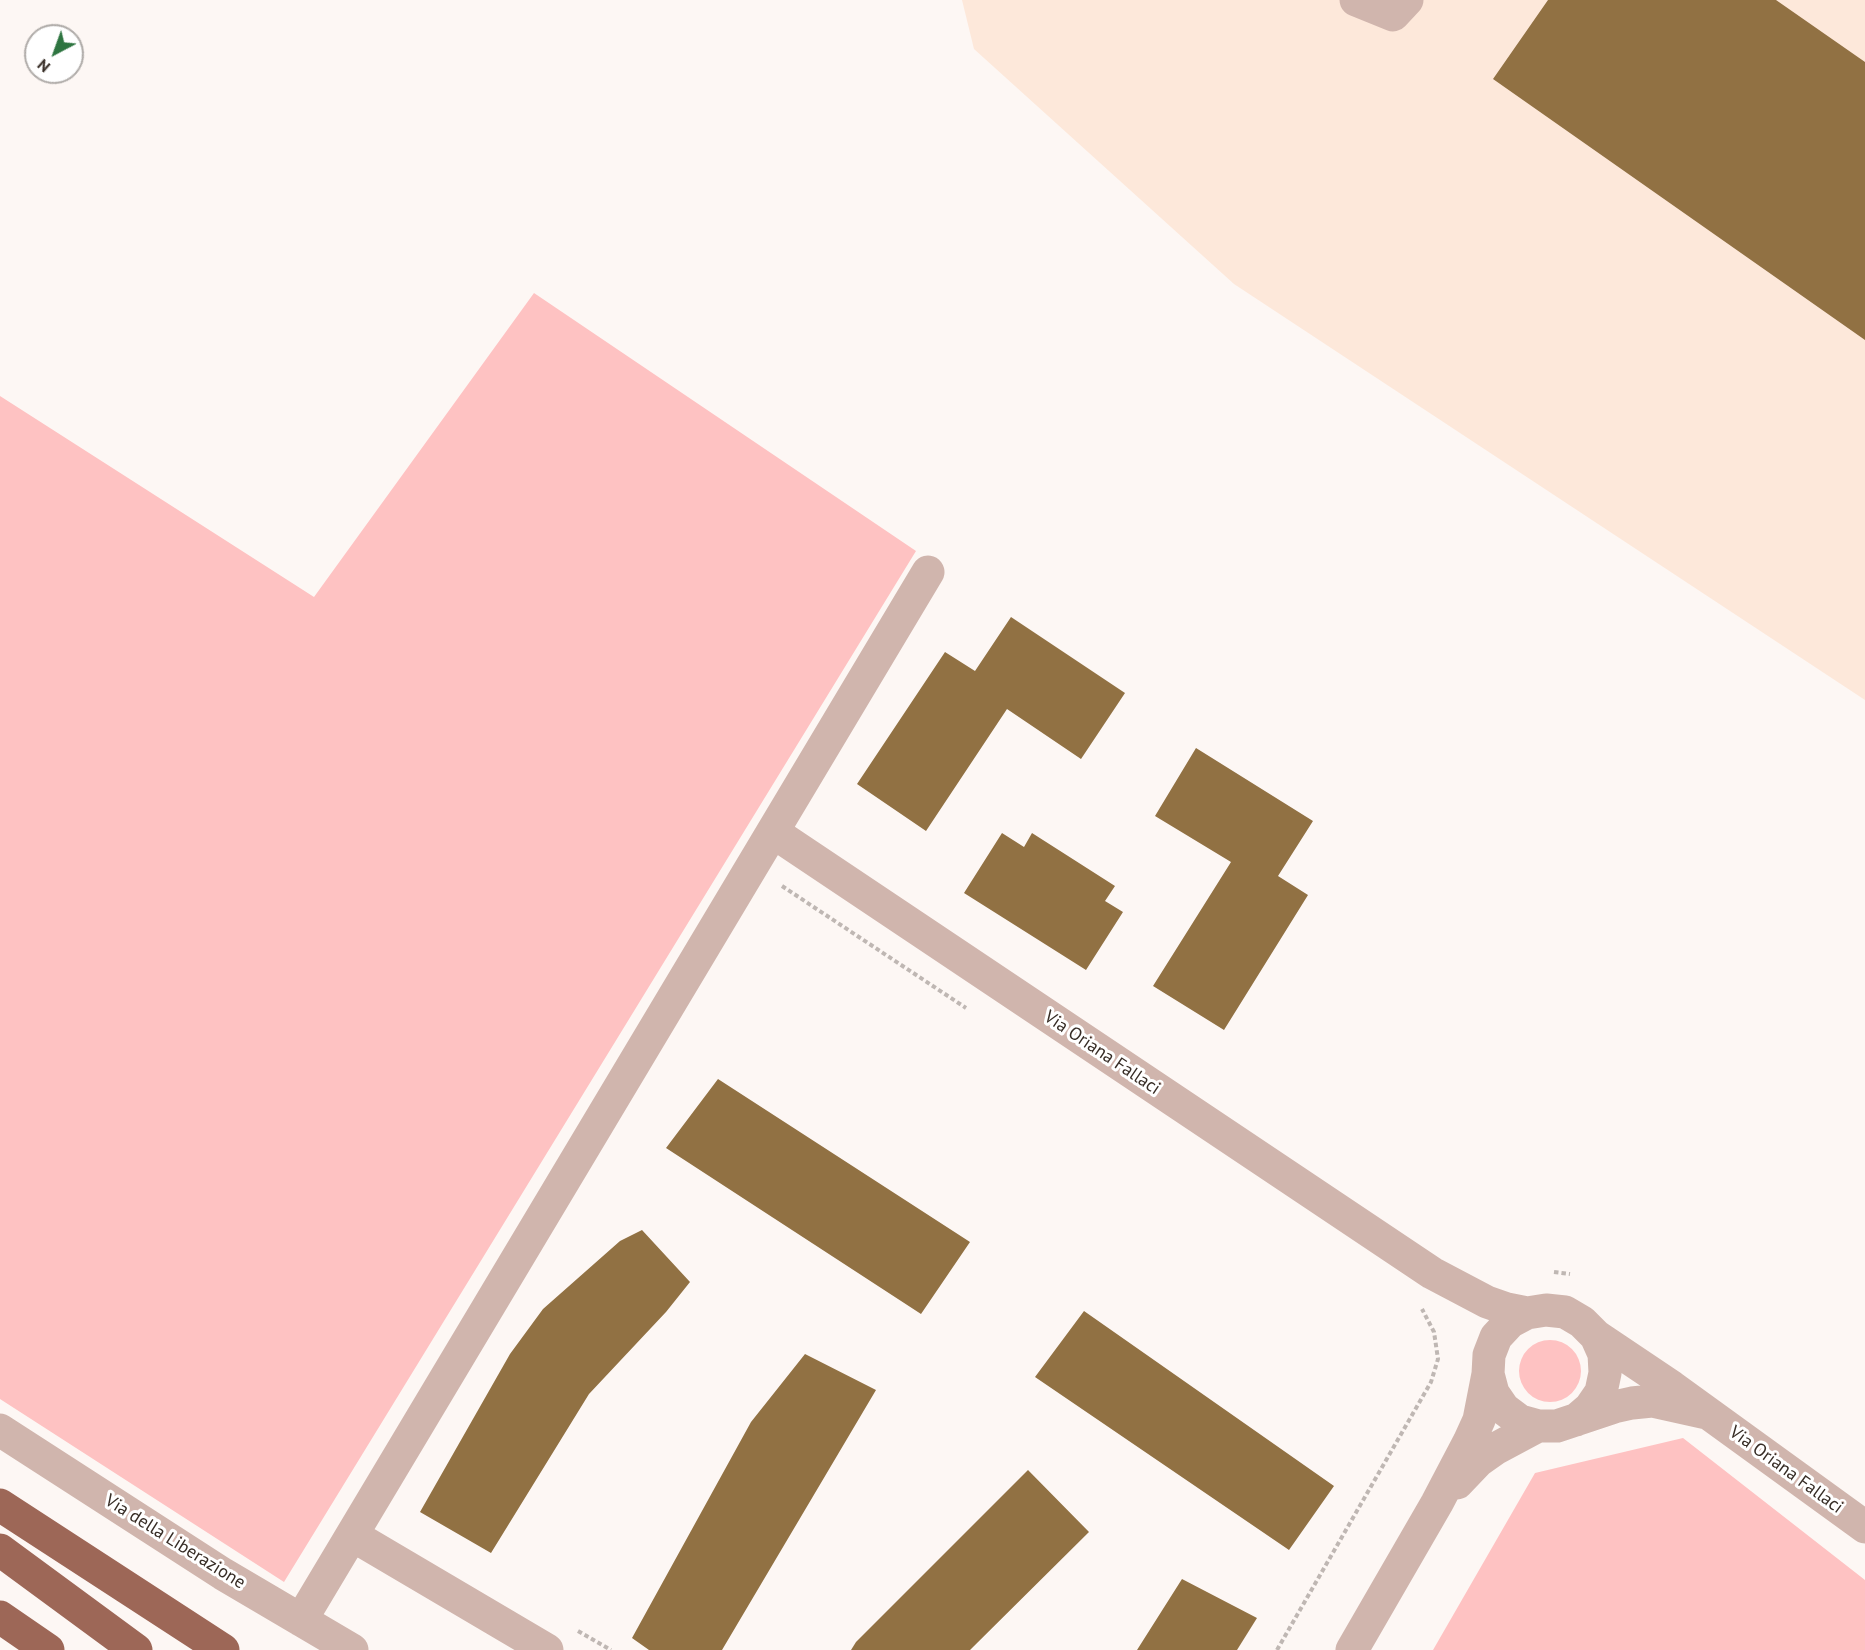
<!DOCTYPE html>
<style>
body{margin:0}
#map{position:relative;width:1865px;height:1650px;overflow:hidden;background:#fdf7f4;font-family:"PT Sans",sans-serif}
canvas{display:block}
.north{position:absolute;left:24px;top:24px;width:60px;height:60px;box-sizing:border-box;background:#fff;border:2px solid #afaba8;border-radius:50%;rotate:221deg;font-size:16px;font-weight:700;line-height:24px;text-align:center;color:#372d26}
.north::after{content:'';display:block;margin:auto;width:21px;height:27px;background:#2e7541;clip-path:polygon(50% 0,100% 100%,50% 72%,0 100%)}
</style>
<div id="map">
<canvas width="1865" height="1650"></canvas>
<div class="north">N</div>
</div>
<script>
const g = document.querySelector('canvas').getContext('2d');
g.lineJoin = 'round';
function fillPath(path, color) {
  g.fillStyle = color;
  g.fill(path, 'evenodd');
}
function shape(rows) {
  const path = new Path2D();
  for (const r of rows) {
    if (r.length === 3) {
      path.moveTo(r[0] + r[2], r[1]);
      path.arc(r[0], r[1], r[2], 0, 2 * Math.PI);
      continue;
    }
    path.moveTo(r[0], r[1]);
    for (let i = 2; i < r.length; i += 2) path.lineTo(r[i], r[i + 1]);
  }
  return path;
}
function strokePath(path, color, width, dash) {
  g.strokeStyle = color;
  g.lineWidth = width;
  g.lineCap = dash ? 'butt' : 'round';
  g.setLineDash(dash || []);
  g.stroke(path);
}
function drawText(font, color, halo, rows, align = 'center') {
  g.font = font + ' "PT Sans",sans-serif';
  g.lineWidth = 6;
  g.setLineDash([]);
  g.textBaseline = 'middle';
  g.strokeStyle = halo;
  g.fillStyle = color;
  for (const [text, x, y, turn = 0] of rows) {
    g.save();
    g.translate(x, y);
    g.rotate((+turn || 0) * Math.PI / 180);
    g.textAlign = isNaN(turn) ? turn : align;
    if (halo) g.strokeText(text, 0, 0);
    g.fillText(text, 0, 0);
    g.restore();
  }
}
fillPath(shape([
 [962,0,1865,0,1865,700,1234,284,974,49]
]), '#fde8da');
fillPath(shape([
 [534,293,916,551,284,1582,0,1399,0,396,314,597],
 [1550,1371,31],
 [1683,1438,1865,1580,1865,1650,1433,1650,1535,1473]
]), '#fec2c2');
fillPath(shape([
 [1548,0,1776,0,1865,62,1865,340,1493,79],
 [1011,617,1125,693,1081,759,1007,709,926,831,857,784,945,652,975,671],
 [1196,748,1313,821,1278,876,1308,895,1224,1030,1153,986,1231,862,1155,816],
 [1002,833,1024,847,1032,833,1115,886,1105,901,1123,912,1086,970,964,893],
 [718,1079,970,1242,921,1314,666,1148],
 [642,1230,690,1282,666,1312,589,1394,491,1553,420,1512,510,1354,543,1309,620,1241],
 [1084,1311,1334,1486,1289,1550,1035,1377],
 [805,1354,876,1390,722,1650,649,1650,632,1638,751,1422],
 [1028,1470,1089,1532,970,1650,851,1650,856,1642],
 [1182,1579,1257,1618,1237,1650,1137,1650]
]), '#917143');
strokePath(shape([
 [782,886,966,1008],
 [1554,1272,1570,1274],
 [578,1631,611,1650],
 [1277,1650,1431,1382,1438,1359,1434,1332,1422,1309]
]), '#bfb7b3', 4, [4.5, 3]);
strokePath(shape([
 [1356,0,1393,15,1407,0],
 [773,832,1432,1273,1487,1302,1507,1309,1527,1313],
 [1706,1413,1652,1401,1632,1403,1614,1407,1557,1426,1538,1426,1520,1421,1504,1409,1493,1393,1488,1374,1489,1355,1496,1337,1510,1322,1527,1313,1546,1310,1565,1312,1582,1322,1596,1336,1672,1387,1865,1527],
 [1576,1420,1590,1408,1601,1392,1605,1373,1604,1354,1596,1336],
 [0,1430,223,1574,352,1650],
 [1457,1483,1478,1461,1495,1449,1538,1426],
 [352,1535,547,1650],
 [301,1620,928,572],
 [1352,1650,1437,1503,1469,1442,1479,1420,1488,1374]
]), '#d0b5ad', 33);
strokePath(shape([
 [0,1505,223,1650],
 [0,1550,136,1650],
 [0,1617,48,1650]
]), '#9d6757', 33);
drawText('18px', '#372d26', '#fff', [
 ["Via Oriana Fallaci",1102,1053,34],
 ["Via Oriana Fallaci",1786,1470,36],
 ["Via della Liberazione",175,1542,32]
]);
</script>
